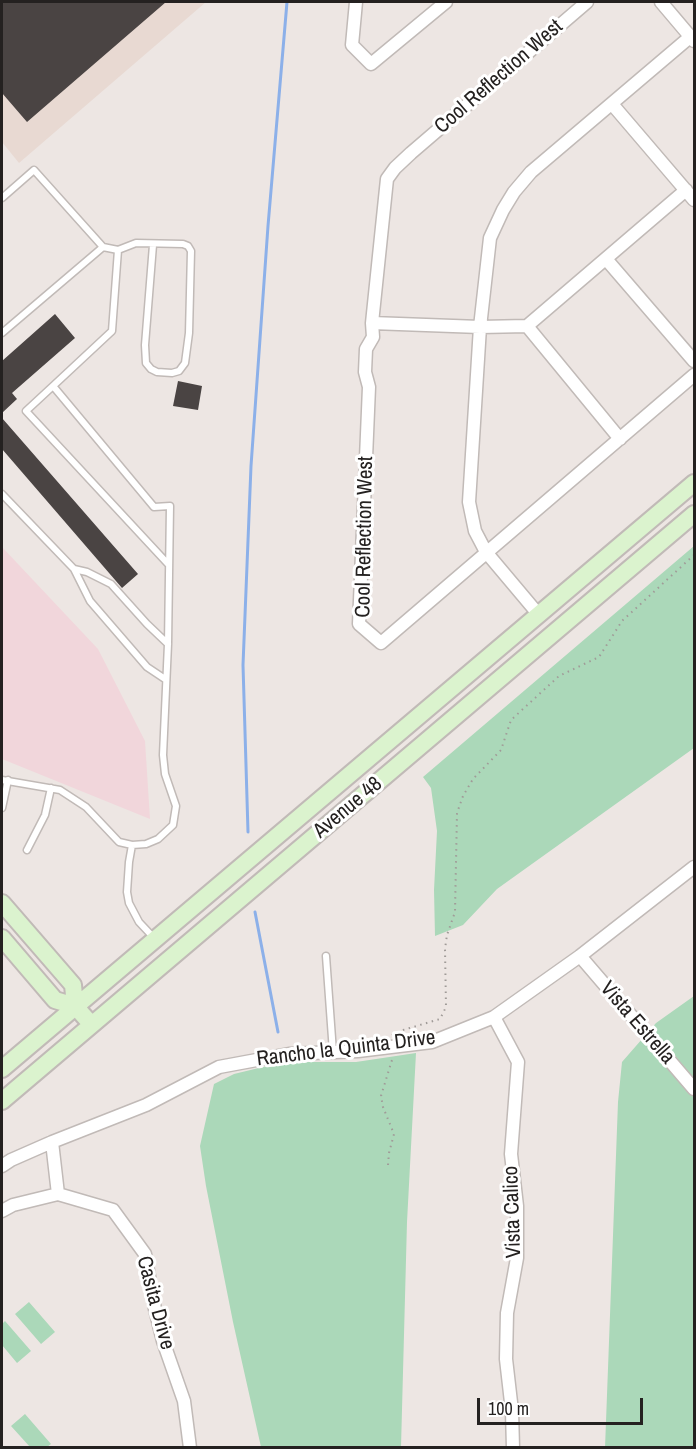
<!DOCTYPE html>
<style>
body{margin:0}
#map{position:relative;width:696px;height:1449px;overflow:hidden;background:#ede6e3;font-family:"Archivo Narrow",sans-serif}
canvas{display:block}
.frame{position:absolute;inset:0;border:3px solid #242120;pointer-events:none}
.scale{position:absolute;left:477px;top:1398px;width:166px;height:27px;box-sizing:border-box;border:3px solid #242120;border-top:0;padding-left:8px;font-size:18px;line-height:21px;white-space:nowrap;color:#242120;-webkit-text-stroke:4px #fff;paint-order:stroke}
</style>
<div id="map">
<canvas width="696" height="1449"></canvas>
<div class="frame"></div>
<div class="scale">100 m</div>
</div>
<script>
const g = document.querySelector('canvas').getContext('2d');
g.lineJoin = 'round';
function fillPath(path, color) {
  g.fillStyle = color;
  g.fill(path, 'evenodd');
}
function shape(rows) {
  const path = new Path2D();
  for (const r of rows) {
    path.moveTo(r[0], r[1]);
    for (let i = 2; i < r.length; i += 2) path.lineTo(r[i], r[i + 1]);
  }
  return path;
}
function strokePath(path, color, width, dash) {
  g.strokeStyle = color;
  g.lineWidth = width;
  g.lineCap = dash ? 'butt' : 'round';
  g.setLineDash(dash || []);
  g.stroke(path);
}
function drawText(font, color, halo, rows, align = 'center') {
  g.font = font + ' "Archivo Narrow",sans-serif';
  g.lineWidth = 6;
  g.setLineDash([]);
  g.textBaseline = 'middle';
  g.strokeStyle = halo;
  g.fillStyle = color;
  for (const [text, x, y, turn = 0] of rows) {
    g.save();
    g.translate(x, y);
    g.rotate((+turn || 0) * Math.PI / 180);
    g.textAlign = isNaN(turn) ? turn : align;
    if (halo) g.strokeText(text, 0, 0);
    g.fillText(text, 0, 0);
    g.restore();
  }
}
fillPath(shape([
 [2,2,206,2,19,163,2,142]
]), '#e8d9d2');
fillPath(shape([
 [2,547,98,649,145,741,150,819,2,759]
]), '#f1d6db');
fillPath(shape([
 [694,546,694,748,497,889,463,925,435,936,434,890,437,831,431,788,423,777],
 [694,996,694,1447,605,1448,618,1102,622,1062,656,1023],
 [416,1053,407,1222,401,1447,261,1447,233,1322,206,1186,200,1146,214,1084,234,1074,267,1066,303,1062,356,1062],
 [29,1302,55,1332,41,1344,15,1314],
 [5,1321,31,1351,17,1363,2,1345,2,1324],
 [25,1414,51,1444,47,1447,30,1447,11,1426]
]), '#abd8b9');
strokePath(shape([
 [248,832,243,665,251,466,268,226,287,2],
 [255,912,278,1032]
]), '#8cb0e9', 3);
fillPath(shape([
 [2,2,166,2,27,122,2,93],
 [55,314,75,338,12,393,17,399,2,413,2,361],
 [178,381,202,386,198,410,173,406],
 [2,418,138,574,122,588,2,449]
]), '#4a4443');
const service = shape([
 [2,198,34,170,103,247,2,333],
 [118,250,136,243,183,244,188,246,191,251,189,333,185,363,179,371,172,373,157,372,151,369,146,363,145,345,153,245],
 [53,386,26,411,169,565],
 [2,494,74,569,87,572,111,584,147,624,168,644],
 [74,569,90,601,147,667,165,679],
 [2,780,60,790,86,807,119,842,132,845,146,844,158,839,173,825,176,806,165,774,163,755,168,644,170,506,154,507,53,386,112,331,118,250,103,247],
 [2,808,8,780],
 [132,845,129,862,127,892,129,903,139,922,154,938],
 [27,850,45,815,51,788],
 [326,956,333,1052]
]);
const minor = shape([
 [356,2,352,45,371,64,446,2],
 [587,2,411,153,395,168,387,179,372,323,373,337,366,349,365,372,369,387,359,624,381,643,694,375],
 [661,2,694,41],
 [612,104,694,200],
 [606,259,694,361],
 [372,323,480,327,527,326,686,190],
 [527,326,620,439],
 [539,615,486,552,475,531,469,502,480,327,490,238,503,210,514,192,531,172,690,37],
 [580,956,694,1089],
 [494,1017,518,1062,511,1154,517,1206,517,1258,507,1313,506,1359,512,1411,513,1448],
 [52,1142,58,1194],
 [2,1166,11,1160,52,1142,146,1105,219,1067,289,1054,358,1051,432,1042,494,1017,580,956,694,867],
 [2,1211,13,1205,58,1194,113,1210,145,1254,155,1309,163,1341,184,1401,190,1448]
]);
const secondary = shape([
 [2,903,73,985,75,1006],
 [2,938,55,1000,75,1006,91,1024],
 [2,1069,694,483],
 [2,1101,694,514]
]);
strokePath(service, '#c1bab7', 9);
strokePath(minor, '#c1bab7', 15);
strokePath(secondary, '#c1bab7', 20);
strokePath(shape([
 [392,1035,403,1030,440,1019,446,1007,445,949,447,935,455,912,457,813,463,796,473,779,501,750,511,720,559,676,599,657,622,621,694,555],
 [388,1165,389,1153,394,1134,383,1107,381,1096,392,1060]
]), '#a09b98', 2, [1.5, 4.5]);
strokePath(service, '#fff', 6);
strokePath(minor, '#fff', 12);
strokePath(secondary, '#dbf3ce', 16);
drawText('21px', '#242120', '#fff', [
 ["Cool Reflection West",499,77,-41],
 ["Cool Reflection West",365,537,-89],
 ["Avenue 48",348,808,-40],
 ["Vista Estrella",637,1023,49],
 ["Rancho la Quinta Drive",346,1049,-7],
 ["Vista Calico",513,1212,-92],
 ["Casita Drive",155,1303,75]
]);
</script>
